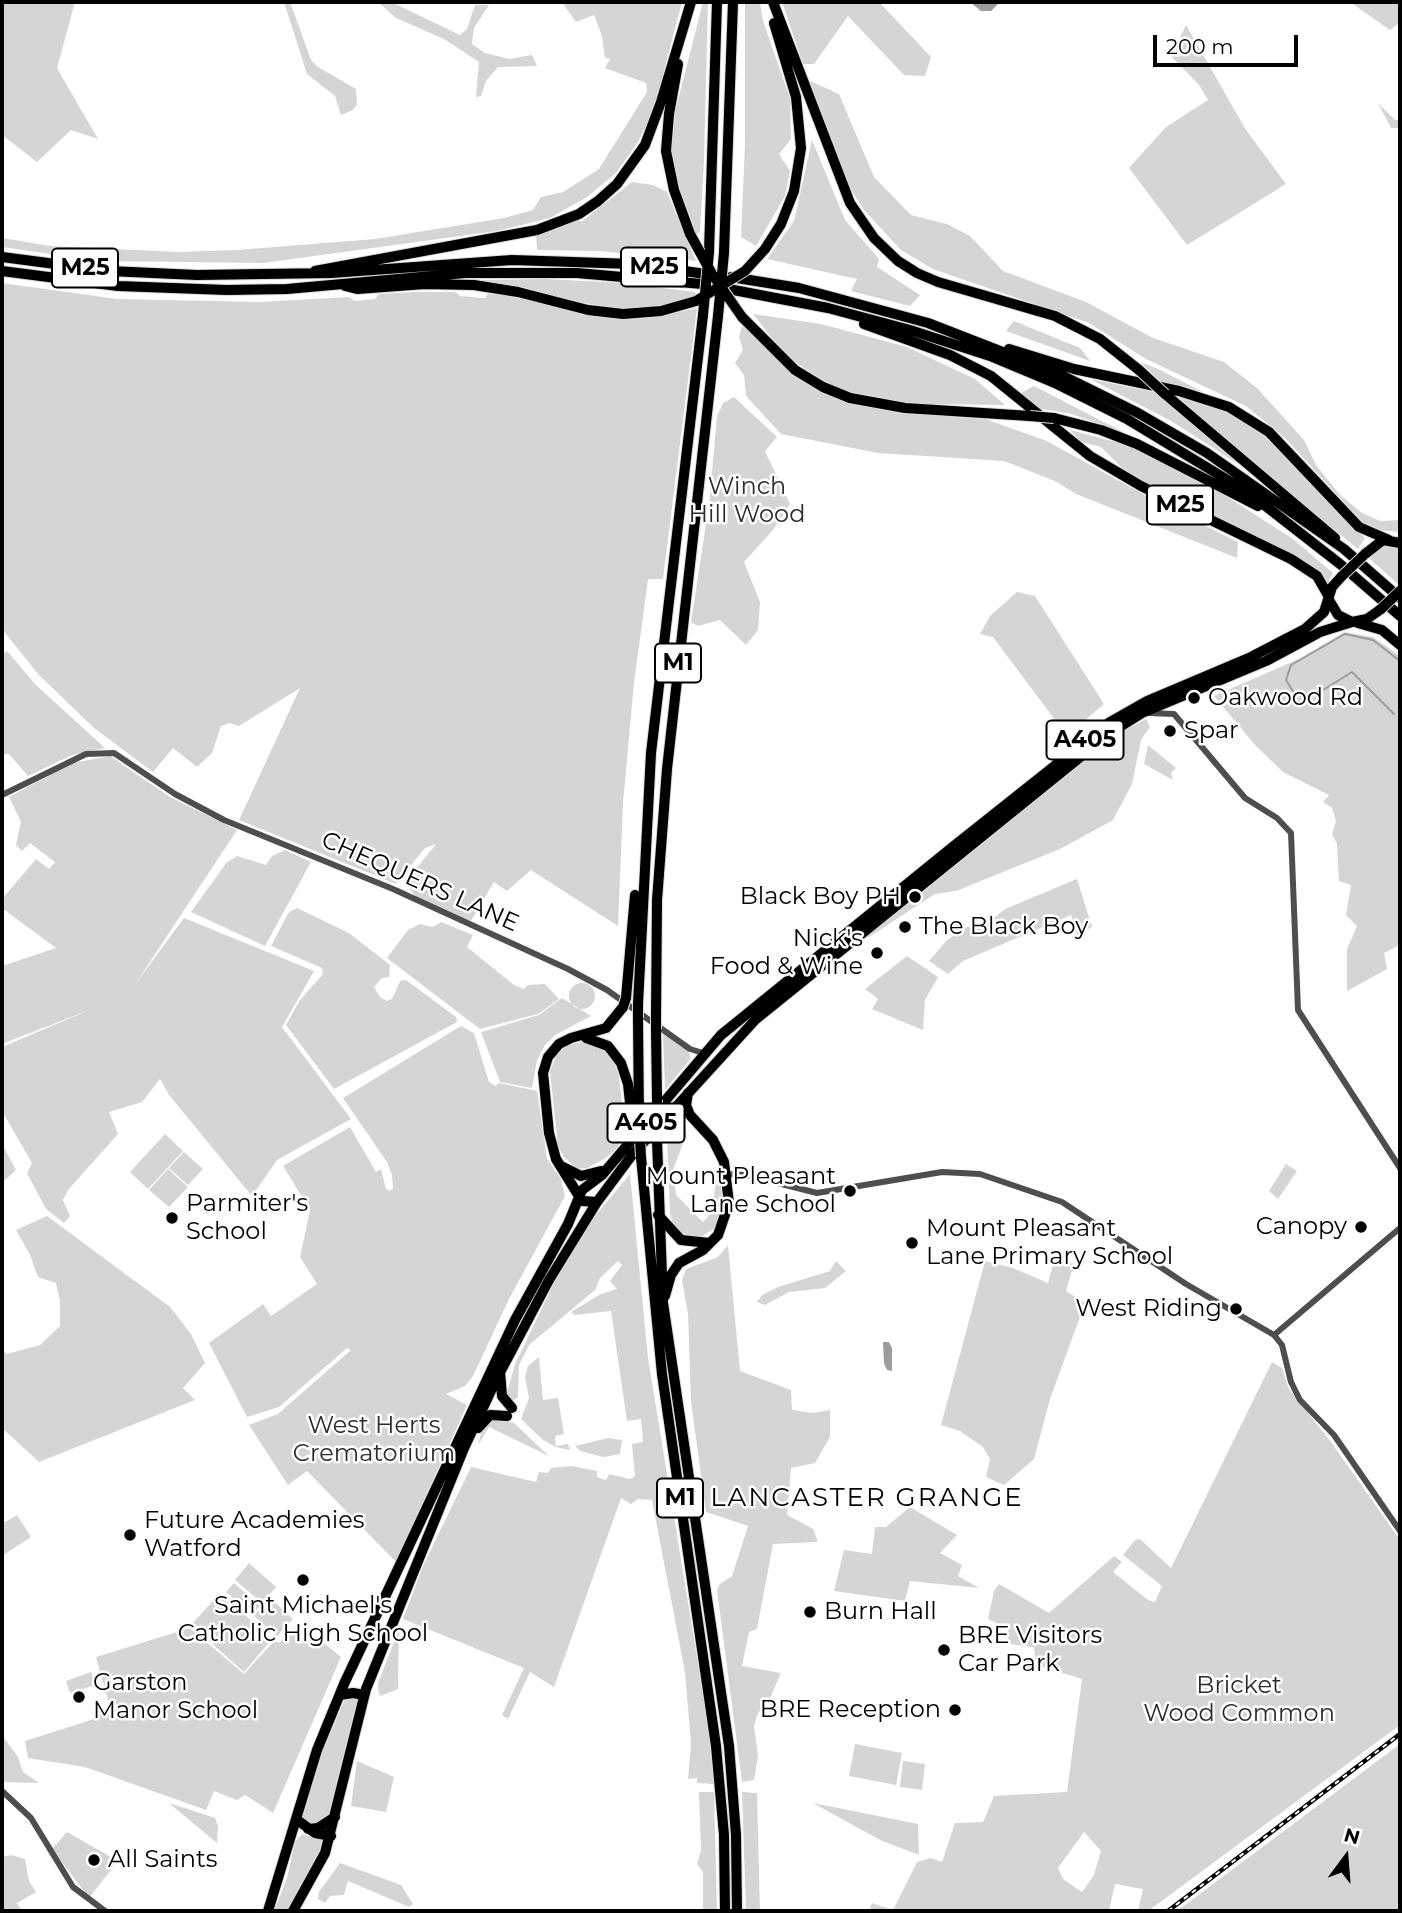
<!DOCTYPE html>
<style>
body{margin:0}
#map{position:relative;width:1402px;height:1913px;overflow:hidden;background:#fff;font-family:Montserrat,sans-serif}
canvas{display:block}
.frame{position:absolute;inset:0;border:4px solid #000;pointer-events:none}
.north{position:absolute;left:1311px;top:1822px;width:70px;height:70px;-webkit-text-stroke:5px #fff;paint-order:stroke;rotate:16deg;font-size:19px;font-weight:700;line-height:28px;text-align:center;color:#000}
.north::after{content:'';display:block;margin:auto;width:24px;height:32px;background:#000;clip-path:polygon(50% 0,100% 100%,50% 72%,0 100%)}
.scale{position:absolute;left:1153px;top:35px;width:145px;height:32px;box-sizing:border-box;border:4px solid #000;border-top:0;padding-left:9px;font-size:21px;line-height:24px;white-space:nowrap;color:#000;-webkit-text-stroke:5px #fff;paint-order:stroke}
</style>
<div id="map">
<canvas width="1402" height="1913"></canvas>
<div class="frame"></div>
<div class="north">N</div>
<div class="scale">200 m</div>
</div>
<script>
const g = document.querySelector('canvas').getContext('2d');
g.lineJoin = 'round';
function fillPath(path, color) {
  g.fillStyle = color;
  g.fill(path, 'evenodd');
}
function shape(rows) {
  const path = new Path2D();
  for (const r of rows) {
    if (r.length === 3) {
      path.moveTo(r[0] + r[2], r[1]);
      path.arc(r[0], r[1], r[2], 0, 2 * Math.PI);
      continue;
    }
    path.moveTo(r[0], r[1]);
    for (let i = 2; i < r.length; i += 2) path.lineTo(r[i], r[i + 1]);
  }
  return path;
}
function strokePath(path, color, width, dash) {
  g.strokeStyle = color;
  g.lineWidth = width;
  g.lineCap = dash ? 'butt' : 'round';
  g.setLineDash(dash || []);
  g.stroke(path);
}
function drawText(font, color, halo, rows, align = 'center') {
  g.font = font + ' Montserrat,sans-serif';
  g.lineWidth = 5;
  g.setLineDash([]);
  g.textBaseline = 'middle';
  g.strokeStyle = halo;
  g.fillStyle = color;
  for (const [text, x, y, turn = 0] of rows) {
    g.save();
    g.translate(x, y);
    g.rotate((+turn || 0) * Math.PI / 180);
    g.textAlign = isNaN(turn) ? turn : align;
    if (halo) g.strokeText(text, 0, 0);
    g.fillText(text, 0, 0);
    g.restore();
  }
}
fillPath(shape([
 [2,2,75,2,57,68,98,139,71,130,37,162,2,135],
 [284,2,290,2,311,60,318,67,356,89,357,105,353,110,341,115,335,96,307,74],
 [378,2,391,2,460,35,467,29,475,5,489,5,474,28,472,44,485,53,509,59,532,55,537,66,498,67,486,81,481,96,476,97,479,62,444,39,396,18],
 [562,2,682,2,654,109,638,142,616,173,587,197,550,218,497,231,263,263,100,261,2,247,2,238,51,246,177,252,237,250,375,239,504,218,533,210,541,197,563,192,599,169,647,92,646,83,605,68,610,59,605,58,602,36,594,15,576,22],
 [703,2,708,2,704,161,700,232,696,234,676,181,671,154,675,112],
 [745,2,760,2,763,21,790,98,791,139,779,154,790,171,785,196,756,246,741,237,745,143],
 [782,2,879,2,931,57,925,76,904,75,848,16,814,64,803,64],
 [1350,2,1400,2,1400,22,1390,30],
 [1186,25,1246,130,1286,184,1187,245,1129,168,1166,127,1208,100,1199,85,1171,56],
 [810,81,839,94,874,177,911,215,947,224,970,236,1003,271,1086,302,1153,338,1224,362,1257,388,1304,440,1316,465,1340,495,1362,513,1380,521,1400,520,1400,532,1375,530,1361,521,1285,438,1246,406,1146,359,1089,323,933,269,901,250,864,210,843,177],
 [1378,103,1395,120,1400,120,1400,128,1391,128],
 [812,140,845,220,879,259,877,267,920,295,910,306,851,291,857,279,767,259,794,221],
 [632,182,653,185,667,192,696,261,599,251,537,250,536,235,577,219,581,222],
 [546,279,622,283,695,292,695,296,658,308,615,309,472,280],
 [2,283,117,299,260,302,349,297,355,301,375,299,379,294,415,292,456,292,460,296,485,298,488,294,508,295,586,314,622,319,665,315,697,308,663,579,648,579,634,683,623,803,618,926,531,870,507,891,494,882,471,921,416,897,407,886,409,878,436,844,425,848,396,884,239,820,300,688,239,726,229,723,221,726,212,753,197,767,173,748,153,772,94,728,38,674,2,629],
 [753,314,821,324,907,347,975,379,1005,405,920,404,869,398,844,390,828,384,785,355],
 [1014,321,1080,348,1090,361,1006,331],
 [742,326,798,377,842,401,893,412,985,419,1047,441,1157,502,1238,542,1237,558,1076,494,1055,481,1004,461,878,453,781,434,746,396,744,375,735,363,743,350,739,337],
 [1140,362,1158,369,1203,392,1161,382],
 [1090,379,1154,392,1249,471,1171,421],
 [1034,386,1127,434,1072,414,1036,408,1021,393],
 [1173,392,1225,408,1272,440,1365,538,1358,549,1232,447],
 [734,397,777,437,765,451,790,504,773,530,744,562,760,602,758,630,746,645,720,620,698,626,691,622,709,505,717,416,723,403],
 [1070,430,1127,445,1206,483,1293,539,1333,573,1328,583,1322,574,1287,551,1148,484,1122,468,1101,447,1081,442],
 [1388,545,1400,547,1400,586,1368,557,1380,547],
 [1017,592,1035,596,1104,704,1067,736,993,637,980,634,990,616],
 [1344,632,1373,637,1400,656,1400,945,1384,953,1387,969,1347,991,1347,949,1357,926,1346,915,1351,885,1339,881,1337,844,1332,834,1336,821,1332,808,1323,802,1329,795,1283,772,1256,746,1214,696,1301,658],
 [7,651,36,685,105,748,72,755,28,776,9,754,2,754,2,654],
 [1146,719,1150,727,1141,740,1132,784,1113,820,1060,849,956,891,935,894,869,937,862,937,878,928,1118,734],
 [1148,745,1176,768,1171,773,1173,780,1144,764],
 [110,756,170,797,237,830,136,983,184,918,314,971,282,1027,351,1119,277,1160,252,1196,169,1095,160,1079,142,1102,109,1112,118,1134,68,1190,63,1200,70,1216,64,1223,46,1209,27,1173,32,1163,2,1111,2,1047,94,1008,2,1044,2,966,56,948,2,908,2,899,36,859,49,869,55,862,30,843,22,851,16,845,21,822,9,797,73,763],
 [285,850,311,862,265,946,191,912,227,862,237,856,266,865,272,856],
 [1077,879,1092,927,1077,935,1071,915,963,961,948,974,929,961,947,940,965,928,994,918,1005,909],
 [297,908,349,933,390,965,389,977,382,978,374,987,380,997,387,1001,392,999,400,981,406,980,456,1017,457,1022,334,1089,286,1025,300,1000,323,974,322,968,271,946,289,912],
 [441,922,473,935,467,947,514,985,524,989,528,985,545,984,559,999,538,1014,480,1029,387,958,408,930,420,924,433,927],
 [907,956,938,977,925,1000,923,1030,872,1009,878,999,865,989],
 [582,996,13],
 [562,998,591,1016,555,1035,545,1045,537,1060,532,1088,500,1082,481,1032,539,1015],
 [461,1026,474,1033,489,1082,495,1086,499,1083,537,1091,547,1159,561,1179,565,1196,509,1299,473,1376,465,1386,446,1394,467,1405,396,1562,307,1471,288,1485,249,1425,278,1414,351,1350,347,1348,279,1407,247,1417,209,1343,263,1304,271,1316,317,1284,300,1257,310,1210,283,1166,350,1127,376,1172,381,1169,386,1189,390,1191,393,1188,392,1175,387,1162,343,1098],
 [663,1033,688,1050,691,1058,665,1090],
 [586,1041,602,1045,612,1056,619,1077,625,1129,618,1147,606,1158,587,1168,577,1169,564,1157,558,1146,550,1071,557,1054,568,1045],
 [687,1133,673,1170,676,1195,703,1222,712,1212,717,1172,722,1171,724,1196,718,1226,698,1239,685,1238,674,1228,670,1213,667,1134],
 [165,1134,183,1151,148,1189,130,1172],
 [2,1144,16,1170,2,1183],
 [184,1152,203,1169,188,1185,169,1168],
 [1286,1164,1297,1171,1278,1199,1269,1191],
 [168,1169,188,1187,169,1207,149,1190],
 [630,1174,648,1358,712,1749,714,1784,697,1783,697,1778,688,1779,691,1744,685,1672,652,1500,638,1499,631,1504,621,1498,554,1687,530,1672,508,1719,502,1715,524,1668,403,1619,423,1566,471,1467,536,1482,539,1472,548,1473,551,1468,572,1466,597,1471,597,1477,606,1480,609,1474,630,1479,635,1476,632,1444,643,1442,641,1419,627,1421,611,1311,574,1315,571,1312,601,1294,617,1289,610,1281,622,1265,618,1261,600,1278,595,1290,529,1345,519,1365,518,1398,511,1401,507,1393,515,1364,555,1281,586,1227],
 [47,1216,170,1307,191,1334,205,1363,183,1388,195,1400,39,1462,2,1428,2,1350,7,1354,40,1345,60,1326,60,1301,56,1283,38,1277,30,1255,16,1230],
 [728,1245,740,1371,791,1390,792,1410,813,1413,830,1410,830,1437,815,1463,791,1468,787,1515,813,1529,818,1542,773,1544,757,1629,749,1632,742,1666,781,1673,771,1696,757,1715,754,1727,758,1756,754,1780,742,1782,717,1590,720,1584,732,1576,748,1526,706,1512,691,1401,688,1314,682,1280,686,1269,718,1257],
 [1055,1257,1074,1264,1066,1291,1085,1303,1050,1399,1034,1459,1004,1485,986,1477,990,1459,983,1447,960,1431,941,1425,985,1261,1013,1268,1048,1283],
 [836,1261,846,1271,825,1288,789,1292,765,1305,757,1302,762,1295,778,1287,830,1271],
 [539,1357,543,1400,558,1398,564,1434,555,1436,556,1446,568,1444,570,1450,556,1447,543,1440,521,1419,529,1398,525,1377,528,1366],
 [1272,1362,1282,1368,1289,1389,1331,1442,1400,1540,1400,1725,1148,1911,1138,1911,1143,1889,1115,1884,1109,1911,869,1911,872,1903,893,1910,917,1862,931,1858,942,1862,955,1823,983,1822,994,1796,1067,1792,1082,1679,1036,1665,1034,1647,1008,1644,1008,1629,988,1619,994,1591,999,1584,1049,1613,1114,1556,1122,1562,1113,1572,1148,1600,1155,1602,1162,1586,1123,1555,1135,1540,1140,1539,1171,1568],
 [1084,1832,1101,1851,1094,1875,1082,1892,1063,1879,1058,1868],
 [494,1419,514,1423,549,1456,489,1427,478,1445,482,1429],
 [608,1438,622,1440,620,1454,604,1457,580,1451,575,1446],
 [910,1507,957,1535,940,1553,962,1565,958,1576,979,1588,910,1581,905,1601,834,1591,844,1550,872,1554,875,1527,886,1527],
 [17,1515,31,1537,2,1556,2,1524],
 [249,1563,276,1587,262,1603,235,1580],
 [234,1583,260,1606,252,1615,226,1592],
 [220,1593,272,1639,244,1672,191,1625],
 [270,1598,293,1619,277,1636,254,1616],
 [299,1623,341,1657,273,1813,245,1795,237,1800,214,1791,206,1810,85,1767,28,1758,25,1741,97,1718,109,1703,96,1657,190,1628,244,1674,275,1640,279,1643],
 [399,1629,398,1689,380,1696,382,1689,379,1696,378,1683],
 [91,1672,95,1685,70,1693,66,1681],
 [346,1697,356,1698,358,1705,328,1816,323,1822,308,1825,300,1818,313,1773],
 [2,1735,18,1757,23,1772,39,1783,2,1782],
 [855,1744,902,1753,896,1785,849,1776],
 [1400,1744,1400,1911,1177,1911],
 [357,1761,394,1777,386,1812,351,1806],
 [903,1761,925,1764,922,1790,900,1787],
 [699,1792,714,1792,717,1911,703,1911,703,1872,697,1864,701,1850],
 [742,1792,757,1793,760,1911,746,1911],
 [169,1803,215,1818,218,1826,217,1843],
 [813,1803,918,1824,919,1855,880,1840],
 [67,1832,118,1861,89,1898,52,1849],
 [302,1834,323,1840,319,1852,299,1895,287,1911,274,1911,287,1878,295,1842],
 [11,1855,25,1859,29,1881,36,1892,17,1903,22,1911,2,1911,2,1857],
 [340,1863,401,1885,413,1904,409,1907,348,1881,344,1895,330,1896,325,1903,318,1899,319,1892]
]), '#d5d5d5');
fillPath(shape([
 [970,2,1000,2,991,11,981,11],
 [883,1342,889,1342,892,1348,892,1371,887,1370,884,1363]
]), '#9c9c9c');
strokePath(shape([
 [1294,693,1286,680,1291,665,1345,634,1373,640,1400,661],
 [1301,696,1315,695,1352,672,1394,714]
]), '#9c9c9c', 2);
const highway = shape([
 [773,2,850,203,874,238,898,261,917,273,938,282,1055,316,1100,339,1139,370],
 [678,64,669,114,666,151,674,190,690,234],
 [765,249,781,224,794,191,801,148,796,97,774,23],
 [709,252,717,2],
 [724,253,733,2],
 [2,257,109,271,197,275,331,273,512,260,633,264,713,275],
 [2,271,118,286,227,290,287,289,465,273,577,273,702,284,828,308,910,330,990,356,1057,384,1127,419,1249,493,1340,564,1400,616],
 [315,271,537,230,579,214,598,201,617,184,645,145,661,102,691,2],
 [731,277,799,288,928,323,1059,374,1138,413,1207,453,1344,549,1400,598],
 [345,286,357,289,425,284,474,285,518,292,588,310,623,314,661,311,696,301],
 [742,317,795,370,823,387,850,398,905,408,1030,416],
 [864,324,950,355,991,376,1090,456,1141,486,1291,559,1317,576,1329,597],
 [1009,349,1074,369,1179,391,1229,407,1269,432,1359,527,1389,540],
 [1165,394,1335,538],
 [1054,418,1101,430,1137,444,1258,506],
 [1365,554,1383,540,1400,543],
 [1329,600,1338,615,1352,622,1367,619,1381,609],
 [1358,623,1382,630,1400,645],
 [626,998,635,895],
 [638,1004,651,753,703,315],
 [656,1017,657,900,667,769,718,316],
 [638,1018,639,1122],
 [656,1029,657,1100],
 [586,1038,608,1046,621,1063,628,1084,633,1130],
 [657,1140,663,1303,729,1746,736,1835,737,1911],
 [641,1157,662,1374,716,1746,724,1835,725,1911],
 [561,1166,581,1176,601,1171],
 [597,1202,582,1201,556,1159,549,1133,543,1073,548,1057,559,1044,571,1038,606,1028,623,1007],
 [658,1215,681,1240,709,1243],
 [665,1296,671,1275,679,1263,703,1250,718,1235,729,1203,724,1162,713,1140,690,1115,686,1105,688,1093],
 [500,1372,502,1396,512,1408],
 [478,1428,490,1415,507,1416],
 [340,1695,353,1693,364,1695],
 [296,1819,315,1833,331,1836],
 [308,1829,318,1828,335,1817],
 [268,1911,317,1750,344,1684,515,1320,568,1224,582,1190,602,1175,721,1035,954,846,1110,722,1147,701,1251,657,1305,629,1324,612,1332,587,1342,576],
 [293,1911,325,1853,366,1689,464,1448,496,1380,549,1280,597,1202,632,1155,756,1019,1110,733,1142,713,1266,661,1320,632,1352,622]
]);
strokePath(highway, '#dbdbdb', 12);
strokePath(shape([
 [1149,713,1174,714,1245,798,1277,818,1291,833,1298,1010,1400,1168],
 [2,795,86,754,114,753,175,794,224,820,393,889,568,969,607,990,690,1049,703,1053],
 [727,1174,746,1175,817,1193,942,1172,980,1174,1062,1202,1186,1284,1274,1335,1282,1345,1291,1382,1300,1400,1334,1435,1400,1531],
 [1274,1335,1400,1228],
 [2,1791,31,1818,73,1887,105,1911]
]), '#4e4e4e', 6);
strokePath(highway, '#000', 10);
const rail = shape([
 [1168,1911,1400,1734]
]);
strokePath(rail, '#000', 4.5);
strokePath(rail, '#fff', 2, [5]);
const highwayBridge = shape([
 [690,234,712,274,742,317],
 [696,301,745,271,765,249],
 [703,315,709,252],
 [718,316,724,253],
 [1139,370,1165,394],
 [1030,416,1054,418],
 [1342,576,1365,554],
 [1381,609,1400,591],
 [623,1007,626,998],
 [656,1017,656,1029],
 [638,1018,638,1004],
 [657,1100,657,1140],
 [639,1122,641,1157]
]);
strokePath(highwayBridge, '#dbdbdb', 12, []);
strokePath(highwayBridge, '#000', 10);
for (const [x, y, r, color] of [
 [1194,698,7,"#000"],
 [1170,731,7,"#000"],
 [915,897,7,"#000"],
 [905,927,7,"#000"],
 [877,953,7,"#000"],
 [850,1191,7,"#000"],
 [172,1218,7,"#000"],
 [1361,1227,7,"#000"],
 [912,1243,7,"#000"],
 [1236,1309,7,"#000"],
 [130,1535,7,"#000"],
 [303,1580,7,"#000"],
 [810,1612,7,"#000"],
 [944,1650,7,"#000"],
 [79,1697,7,"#000"],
 [955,1710,7,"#000"],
 [94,1860,7,"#000"]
]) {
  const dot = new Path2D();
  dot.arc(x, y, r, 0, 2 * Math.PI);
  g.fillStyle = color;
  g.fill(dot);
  strokePath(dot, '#fff', 2.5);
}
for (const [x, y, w] of [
 [654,267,66],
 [85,268,66],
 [1180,505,66],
 [678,663,46],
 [1085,740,77],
 [646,1123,77],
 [680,1498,46]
]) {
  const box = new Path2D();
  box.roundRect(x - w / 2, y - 19.5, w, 39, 5);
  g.fillStyle = '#fff';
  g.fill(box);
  strokePath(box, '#000', 2);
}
drawText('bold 23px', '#000', null, [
 ["M25",654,267],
 ["M25",85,268],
 ["M25",1180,505],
 ["M1",678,663],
 ["A405",1085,740],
 ["A405",646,1123],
 ["M1",680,1498]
]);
drawText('24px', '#2c2c2c', '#fff', [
 ["Winch",747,487],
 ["Hill Wood",747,515],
 ["West Herts",374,1426],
 ["Crematorium",374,1454],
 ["Bricket",1239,1686],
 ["Wood Common",1239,1714]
]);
drawText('24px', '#000', '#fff', [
 ["Oakwood Rd",1208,698],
 ["Spar",1184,731],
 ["Black Boy PH",901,897,"right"],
 ["The Black Boy",919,927],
 ["Nick's",863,939,"right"],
 ["Food & Wine",863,967,"right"],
 ["Mount Pleasant",836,1177,"right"],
 ["Lane School",836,1205,"right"],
 ["Parmiter's",186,1204],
 ["School",186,1232],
 ["Canopy",1347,1227,"right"],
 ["Mount Pleasant",926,1229],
 ["Lane Primary School",926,1257],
 ["West Riding",1222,1309,"right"],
 ["Future Academies",144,1521],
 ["Watford",144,1549],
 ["Saint Michael's",303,1606,"center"],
 ["Catholic High School",303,1634,"center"],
 ["Burn Hall",824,1612],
 ["BRE Visitors",958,1636],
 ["Car Park",958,1664],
 ["Garston",93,1683],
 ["Manor School",93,1711],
 ["BRE Reception",941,1710,"right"],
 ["All Saints",108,1860]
], 'left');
drawText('24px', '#000', '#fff', [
 ["CHEQUERS LANE",420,882,24]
]);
g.letterSpacing = '2px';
drawText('26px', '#000', '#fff', [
 ["LANCASTER GRANGE",867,1498]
]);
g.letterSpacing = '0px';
</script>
